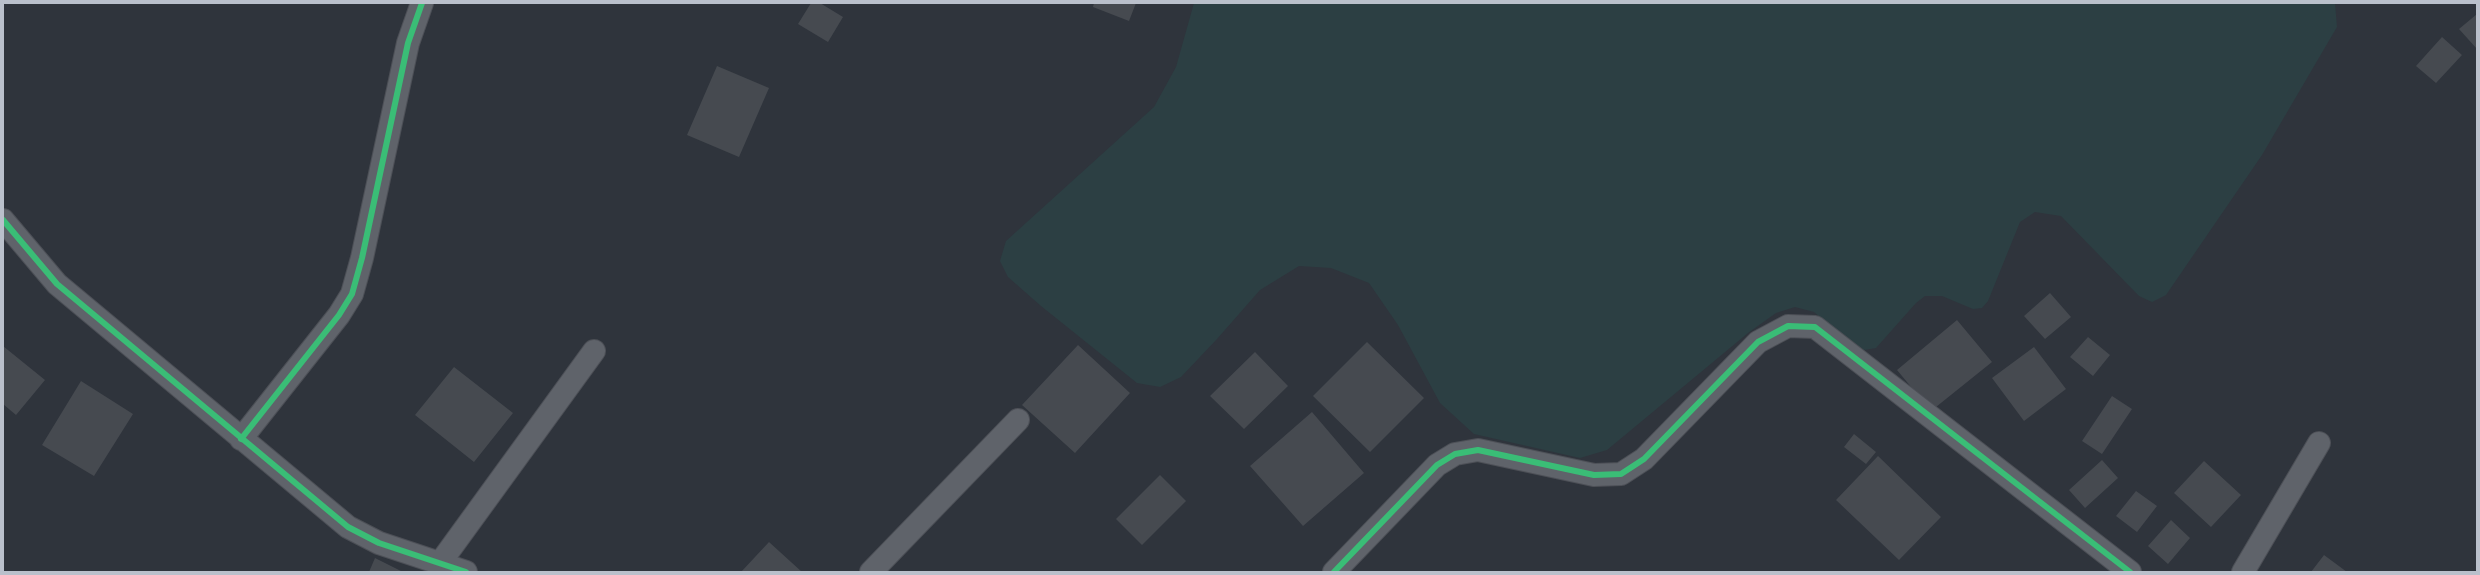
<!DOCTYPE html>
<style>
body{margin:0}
#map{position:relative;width:2480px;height:575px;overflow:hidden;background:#2f343c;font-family:"Roboto Condensed",sans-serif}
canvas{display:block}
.frame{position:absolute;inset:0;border:4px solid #bac0cb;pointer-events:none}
</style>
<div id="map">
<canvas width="2480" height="575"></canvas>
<div class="frame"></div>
</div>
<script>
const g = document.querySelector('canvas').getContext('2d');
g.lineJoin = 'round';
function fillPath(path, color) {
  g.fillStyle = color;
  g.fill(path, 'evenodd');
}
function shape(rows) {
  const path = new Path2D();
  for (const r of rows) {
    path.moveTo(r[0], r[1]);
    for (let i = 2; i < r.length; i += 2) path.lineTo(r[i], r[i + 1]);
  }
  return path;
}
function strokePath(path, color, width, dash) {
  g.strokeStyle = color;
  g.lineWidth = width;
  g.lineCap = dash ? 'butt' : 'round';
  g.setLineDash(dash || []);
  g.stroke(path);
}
fillPath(shape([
 [1194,3,2335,3,2337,27,2262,155,2166,295,2152,302,2139,296,2061,216,2035,212,2020,222,1988,301,1982,308,1973,309,1942,296,1925,296,1916,303,1876,348,1864,350,1851,343,1814,312,1795,307,1776,313,1748,333,1607,450,1580,458,1474,434,1440,403,1398,325,1369,283,1331,268,1299,266,1260,290,1217,339,1181,377,1160,387,1137,383,1041,306,1008,277,1000,261,1006,241,1154,107,1176,67]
]), '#2c3f43');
fillPath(shape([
 [811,3,820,3,843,17,828,42,798,24],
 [1094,3,1136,3,1129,21,1093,7],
 [2477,14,2477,49,2459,29],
 [2442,37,2462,55,2436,83,2416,66],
 [717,66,769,88,739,157,687,135],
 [2050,293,2071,317,2045,339,2024,316],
 [1957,320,1992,362,1931,411,1897,370],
 [2088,337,2110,355,2093,376,2070,357],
 [1367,342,1424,398,1370,452,1313,396],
 [1078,345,1130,393,1075,453,1022,405],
 [3,346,45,380,16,415,3,404],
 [2034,347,2066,389,2024,421,1992,378],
 [1255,352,1288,386,1244,429,1210,396],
 [454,367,513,413,474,462,415,415],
 [81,381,133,414,94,476,42,445],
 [2112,396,2132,409,2102,454,2082,441],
 [1312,412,1364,473,1303,526,1250,466],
 [1854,434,1876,452,1866,464,1844,447],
 [1878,456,1941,517,1899,560,1836,500],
 [2102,460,2118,478,2085,508,2069,490],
 [2204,461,2241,495,2211,527,2174,493],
 [1160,475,1186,501,1142,545,1116,519],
 [2136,491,2157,506,2137,532,2116,516],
 [2171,520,2190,538,2168,564,2148,546],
 [769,542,802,572,741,572],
 [2324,555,2347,572,2311,572],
 [375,558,403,572,369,572]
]), '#464a50');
const minor = shape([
 [3,220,57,284,348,527,379,543,466,572],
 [241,439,339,315,352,294,362,258,408,43,422,3],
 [440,563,594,351],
 [871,572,1018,420],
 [1334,572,1437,465,1455,454,1478,450,1594,475,1621,474,1644,459,1758,342,1788,326,1815,327,2130,572],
 [2243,572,2319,443]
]);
strokePath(minor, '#4d5057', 24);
strokePath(minor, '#5f636a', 22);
strokePath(shape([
 [3,220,57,284,348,527,379,543,466,572],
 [241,439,339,315,352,294,362,258,408,43,422,3],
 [1334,572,1437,465,1455,454,1478,450,1594,475,1621,474,1644,459,1758,342,1788,326,1815,327,2130,572]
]), '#3abd76', 6);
</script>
